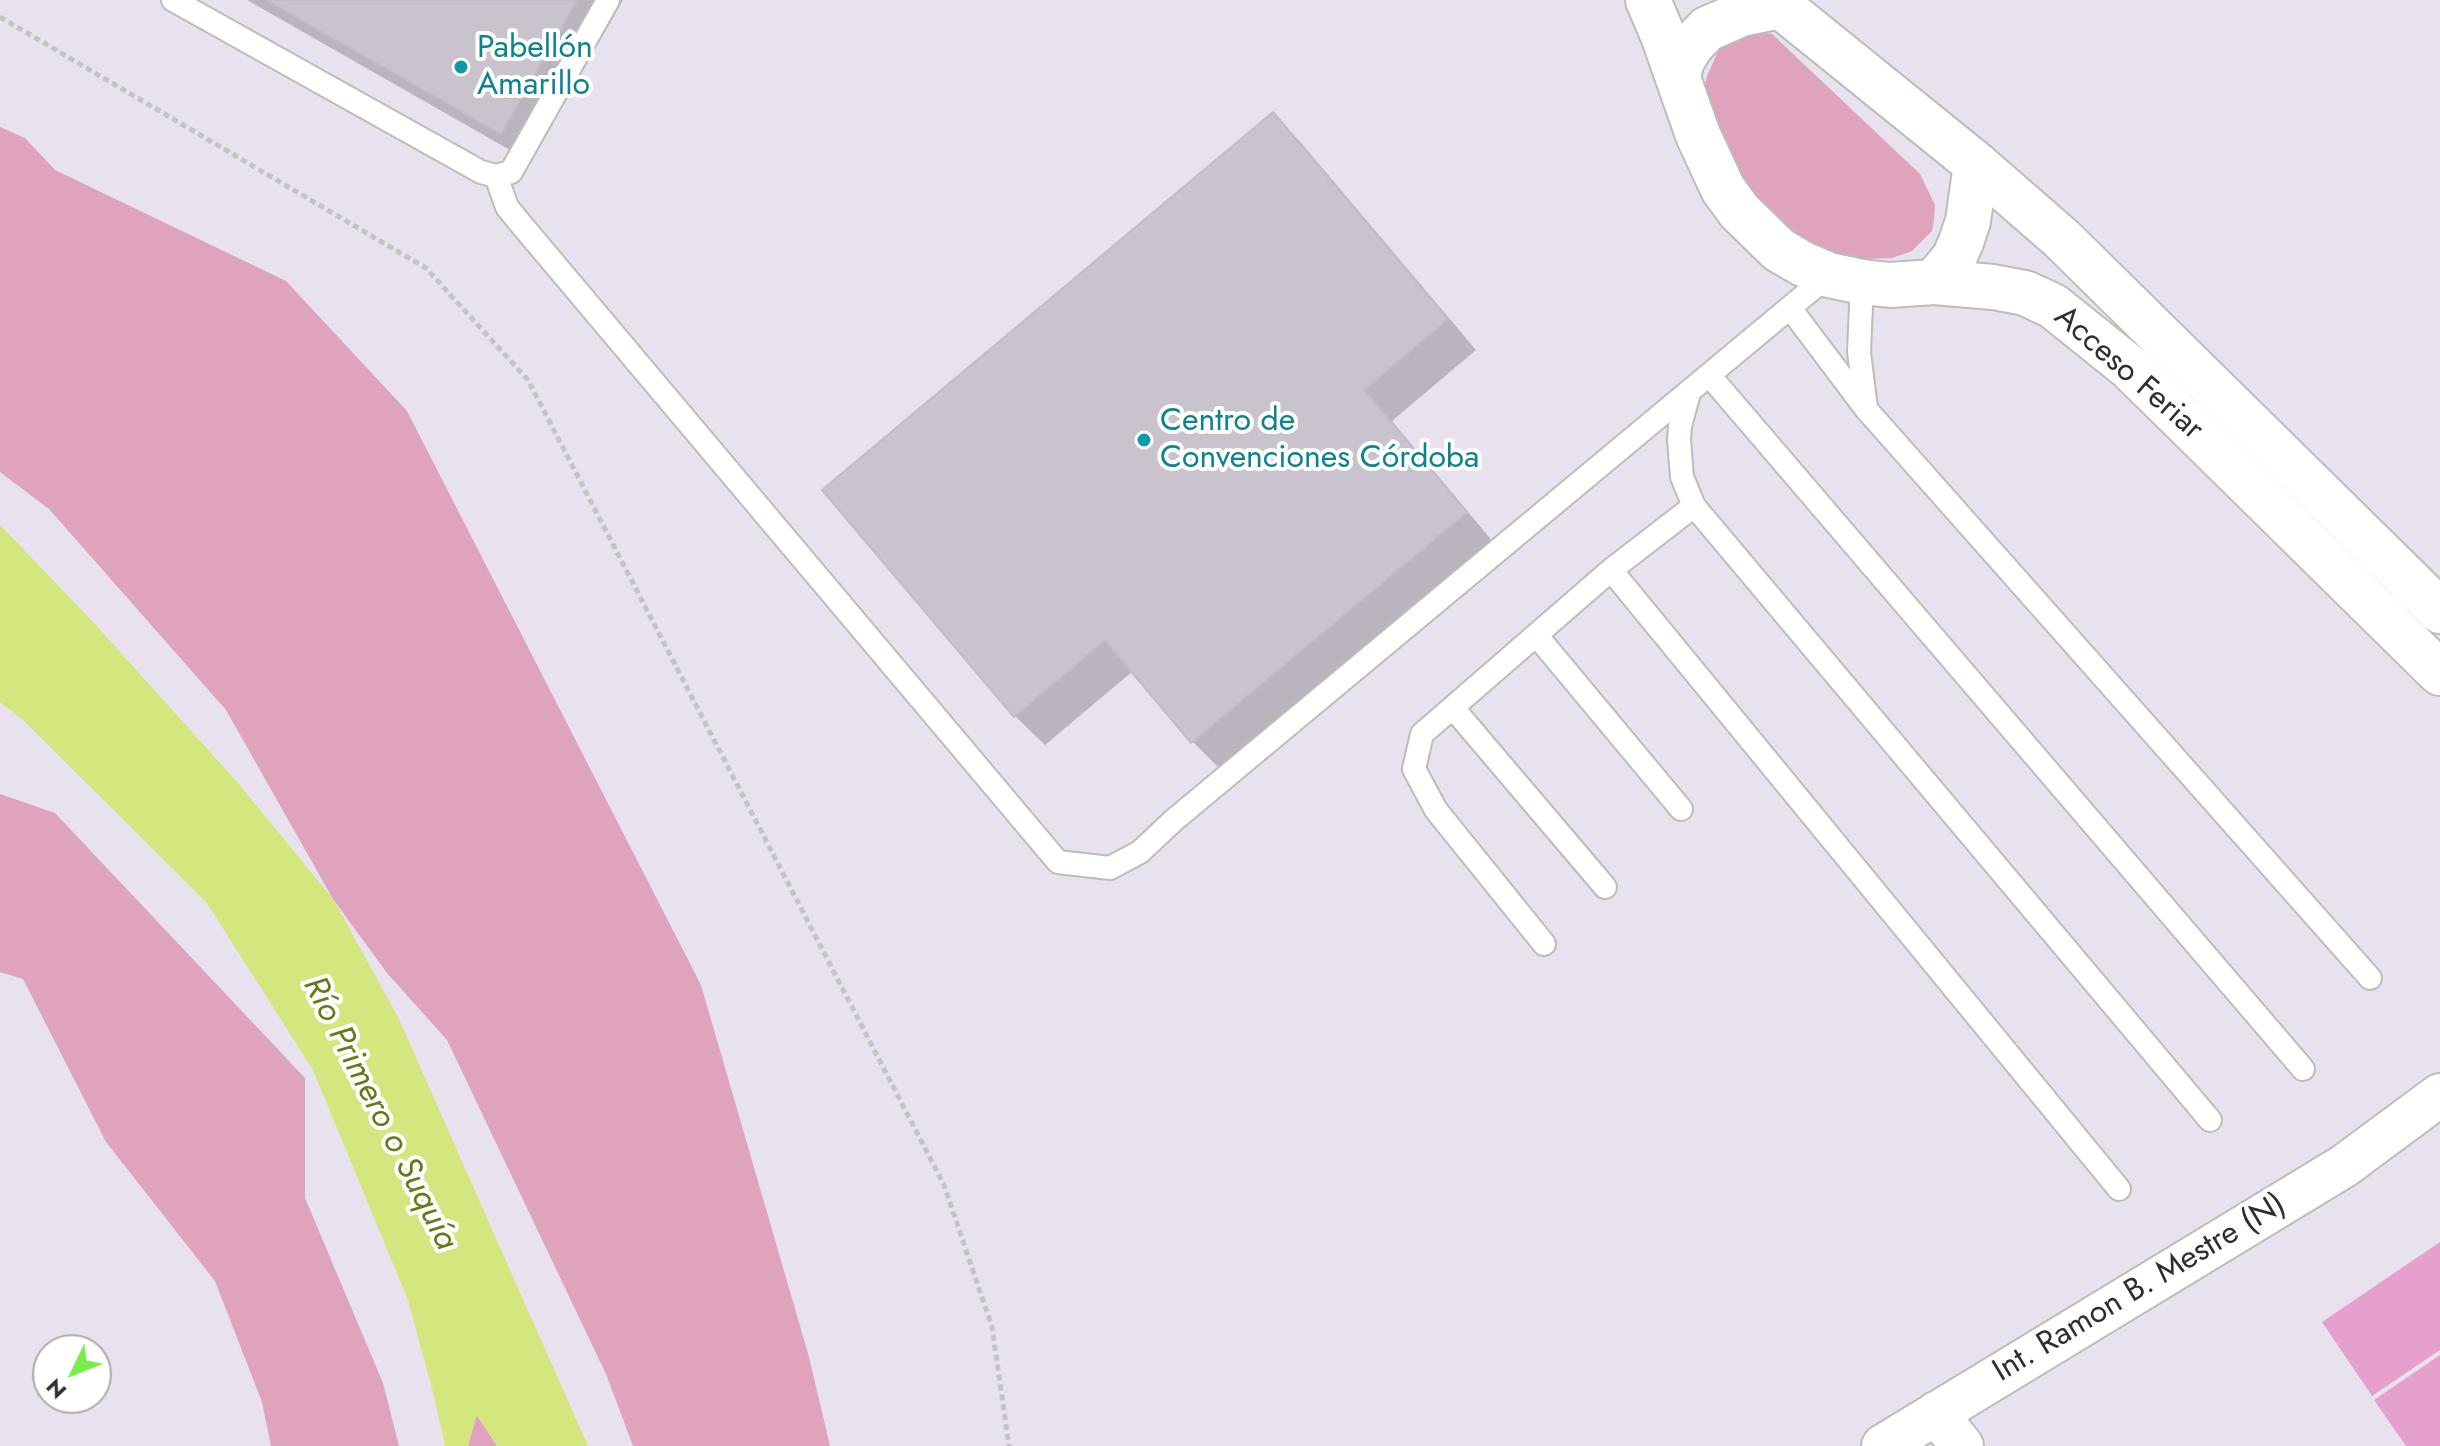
<!DOCTYPE html>
<meta charset="utf-8">
<style>
body{margin:0}
#map{position:relative;width:2440px;height:1446px;overflow:hidden;background:#e8e2ee;font-family:Jost,sans-serif}
canvas{display:block}
.north{position:absolute;left:32px;top:1334px;width:80px;height:80px;box-sizing:border-box;background:#fff;border:2px solid #ababab;border-radius:50%;rotate:227deg;font-size:22px;font-weight:700;line-height:32px;text-align:center;color:#2e2e2e}
.north::after{content:'';display:block;margin:auto;width:28px;height:36px;background:#7bec50;clip-path:polygon(50% 0,100% 100%,50% 72%,0 100%)}
</style>
<div id="map">
<canvas width="2440" height="1446"></canvas>
<div class="north">N</div>
</div>
<script>
const g = document.querySelector('canvas').getContext('2d');
g.lineJoin = 'round';
function fillPath(path, color) {
  g.fillStyle = color;
  g.fill(path, 'evenodd');
}
function shape(rows) {
  const path = new Path2D();
  for (const r of rows) {
    path.moveTo(r[0], r[1]);
    for (let i = 2; i < r.length; i += 2) path.lineTo(r[i], r[i + 1]);
  }
  return path;
}
function strokePath(path, color, width, dash) {
  g.strokeStyle = color;
  g.lineWidth = width;
  g.lineCap = dash ? 'butt' : 'round';
  g.setLineDash(dash || []);
  g.stroke(path);
}
function drawText(font, color, halo, rows, align = 'center') {
  g.font = font + ' Jost,sans-serif';
  g.lineWidth = 8;
  g.setLineDash([]);
  g.textBaseline = 'middle';
  g.strokeStyle = halo;
  g.fillStyle = color;
  for (const [text, x, y, turn = 0] of rows) {
    g.save();
    g.translate(x, y);
    g.rotate((+turn || 0) * Math.PI / 180);
    g.textAlign = isNaN(turn) ? turn : align;
    if (halo) g.strokeText(text, 0, 0);
    g.fillText(text, 0, 0);
    g.restore();
  }
}
fillPath(shape([
 [1754,31,1772,34,1920,174,1935,205,1934,219,1932,231,1912,251,1892,258,1866,259,1835,256,1809,244,1773,219,1747,186,1713,121,1704,90,1707,76,1720,47,1732,37],
 [0,127,25,138,55,170,286,281,407,411,701,985,809,1357,830,1446,633,1446,606,1374,447,1040,387,973,333,899,226,710,49,509,0,472],
 [0,794,55,813,305,1078,305,1198,383,1383,399,1446,271,1446,262,1402,215,1281,106,1142,23,979,0,972],
 [476,1414,497,1446,468,1446]
]), '#dfa3bd');
fillPath(shape([
 [2440,1242,2440,1350,2372,1396,2322,1322],
 [2440,1355,2440,1446,2406,1446,2374,1400]
]), '#e5a0ce');
fillPath(shape([
 [0,525,94,623,238,783,333,899,398,1017,588,1446,497,1446,477,1415,468,1446,445,1446,434,1396,408,1300,313,1070,207,903,22,719,0,702]
]), '#d4e67e');
fillPath(shape([
 [247,0,623,0,531,162],
 [1273,114,1302,144,1476,350,1392,421,1494,543,1222,771,1193,742,1133,671,1045,745,1015,716,825,491]
]), '#0003');
const building = shape([
 [266,0,577,0,501,134,266,0],
 [1273,112,1448,319,1364,390,1467,512,1191,743,1105,640,1014,717,822,490,1273,112]
]);
fillPath(building, '#c9c3ce');
strokePath(building, '#c3bbc9', 2);
const lane = shape([
 [173,0,481,172,496,176,511,172,608,0],
 [496,176,507,207,520,223,1058,862,1110,868,1140,852,1174,820,1829,275],
 [1862,282,1859,352,1866,408],
 [1790,308,1866,409,2370,978],
 [1709,375,2303,1069],
 [1689,393,1680,426,1679,440,1682,477,1694,506,2210,1120],
 [1611,570,2119,1189],
 [1537,636,1681,809],
 [1453,708,1605,887],
 [1544,944,1436,810,1414,769,1422,734,1611,570,1694,506]
]);
const street = shape([
 [1936,1413,1962,1446],
 [1883,1446,2344,1166,2440,1095]
]);
const secondary = shape([
 [1648,0,1664,38,1698,135,1723,189,1739,211,1779,250,1803,264,1829,275,1862,282,1890,285,1934,282,1993,287,2025,293,2053,306,2129,367,2440,673],
 [1773,0,1976,164,2062,239,2440,611],
 [1678,78,1681,63,1690,47,1707,29,1741,14,1781,6],
 [1934,282,1954,258,1961,242,1968,221,1976,164]
]);
strokePath(lane, '#b8c0b5', 26);
strokePath(street, '#b8c0b5', 46);
strokePath(secondary, '#b8c0b5', 48);
strokePath(shape([
 [0,17,426,268,528,380,944,1185,992,1327,1009,1446]
]), '#c4c4c4', 5, [6, 4]);
strokePath(lane, '#fff', 22);
strokePath(street, '#fff', 42);
strokePath(secondary, '#fff', 44);
for (const [x, y, r, color] of [
 [461,67,8,"#0f9aa8"],
 [1144,440,8,"#0f9aa8"]
]) {
  const dot = new Path2D();
  dot.arc(x, y, r, 0, 2 * Math.PI);
  g.fillStyle = color;
  g.fill(dot);
  strokePath(dot, '#fff', 3);
}
drawText('32px', '#0d838f', '#fff', [
 ["Pabellón",477,49],
 ["Amarillo",477,86],
 ["Centro de",1160,422],
 ["Convenciones Córdoba",1160,459]
], 'left');
drawText('32px', '#2e2e2e', '#fff', [
 ["Acceso Feriar",2128,374,41],
 ["Int. Ramon B. Mestre (N)",2140,1289,-31]
]);
drawText('italic 34px', '#627c17', '#fff', [
 ["Río Primero o Suquía",379,1114,63]
]);
</script>
